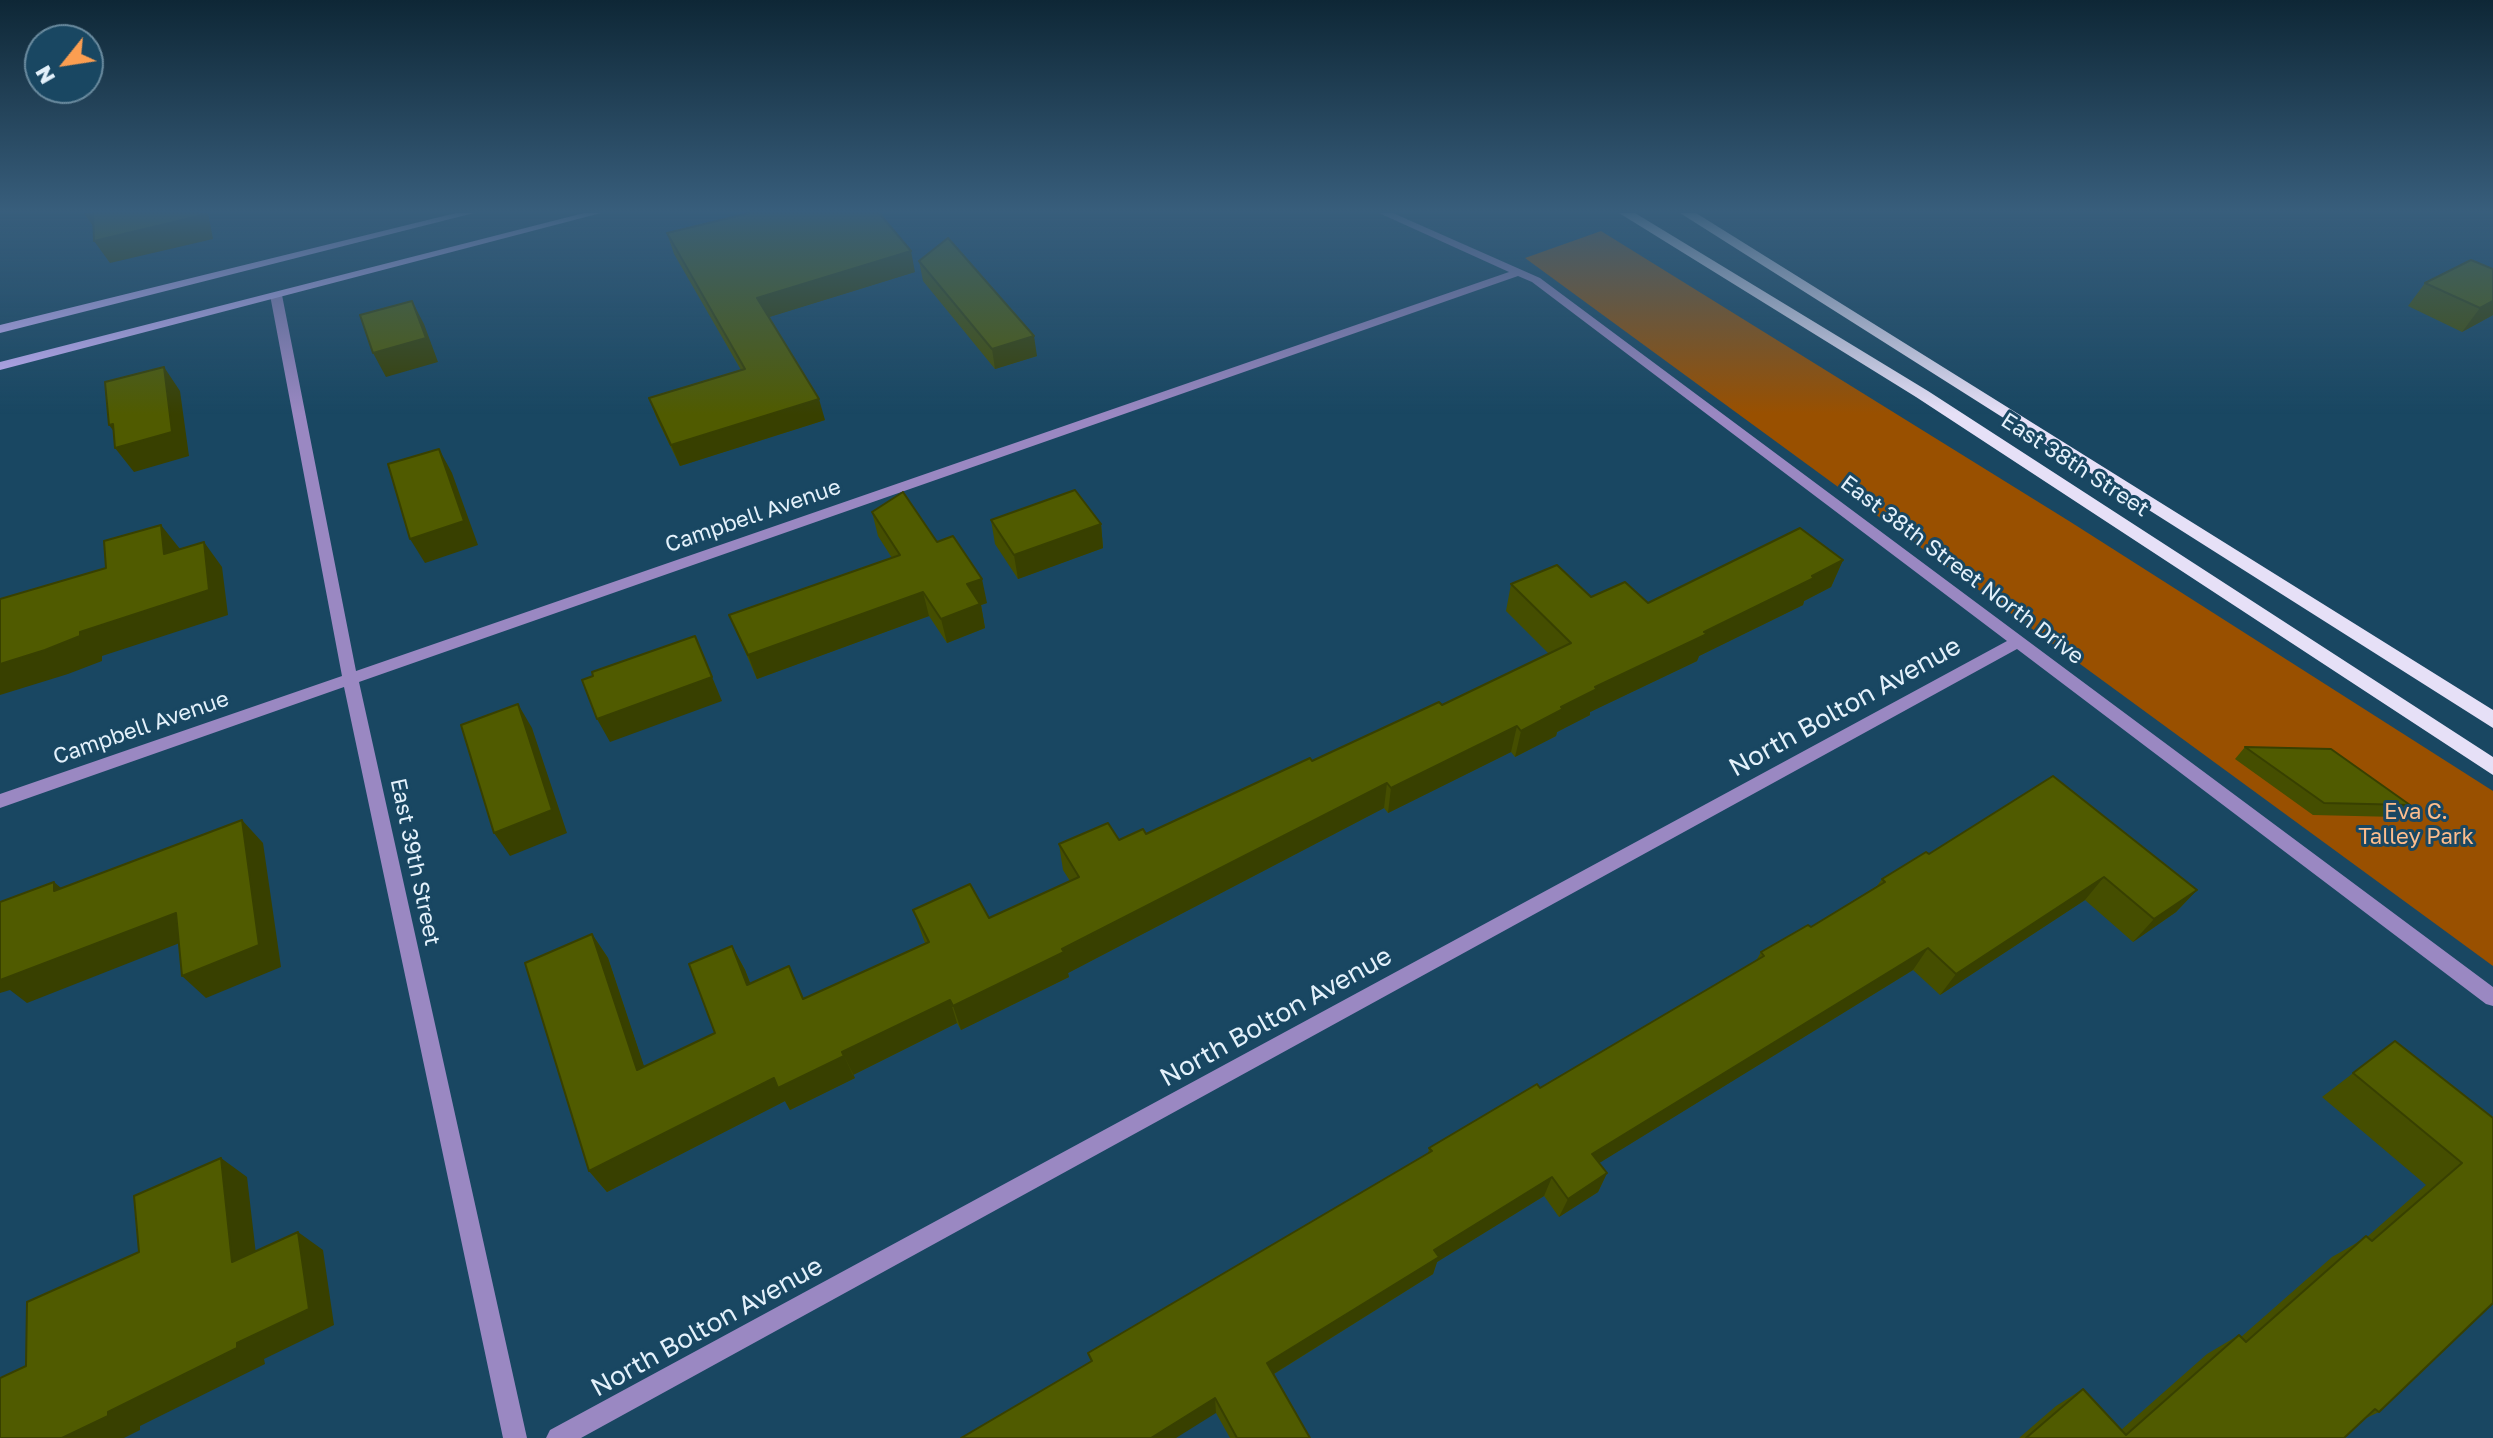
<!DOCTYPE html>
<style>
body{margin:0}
#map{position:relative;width:2493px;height:1438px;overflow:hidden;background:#194762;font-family:"Golos Text",sans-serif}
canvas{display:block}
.north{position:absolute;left:24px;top:24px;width:80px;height:80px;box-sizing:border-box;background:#194762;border:2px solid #6a8b9f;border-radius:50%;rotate:240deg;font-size:22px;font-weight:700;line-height:32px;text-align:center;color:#e3f1fb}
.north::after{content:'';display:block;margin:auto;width:28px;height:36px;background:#fb9e51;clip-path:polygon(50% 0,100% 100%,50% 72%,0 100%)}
</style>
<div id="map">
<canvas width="2493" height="1438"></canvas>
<div class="north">N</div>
</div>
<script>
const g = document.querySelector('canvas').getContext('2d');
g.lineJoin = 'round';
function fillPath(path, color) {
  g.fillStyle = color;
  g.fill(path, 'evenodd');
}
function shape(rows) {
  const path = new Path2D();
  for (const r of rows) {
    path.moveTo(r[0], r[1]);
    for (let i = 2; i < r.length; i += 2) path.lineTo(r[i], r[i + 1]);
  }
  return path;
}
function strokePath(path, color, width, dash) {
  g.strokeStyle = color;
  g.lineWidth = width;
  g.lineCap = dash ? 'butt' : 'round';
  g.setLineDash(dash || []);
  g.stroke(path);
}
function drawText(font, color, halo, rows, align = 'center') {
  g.font = font + ' "Golos Text",sans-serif';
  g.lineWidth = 6;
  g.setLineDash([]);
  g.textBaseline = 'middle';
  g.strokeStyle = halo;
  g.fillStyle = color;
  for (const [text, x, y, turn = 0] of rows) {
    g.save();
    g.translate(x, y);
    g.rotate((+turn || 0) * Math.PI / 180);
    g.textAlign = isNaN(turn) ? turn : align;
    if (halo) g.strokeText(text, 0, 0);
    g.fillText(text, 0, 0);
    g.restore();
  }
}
fillPath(shape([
 [1601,231,2069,521,2493,791,2493,966,1525,258]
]), '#995000');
fillPath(shape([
 [1379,213,1393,213,1540,278,2493,987,2493,1006,2486,1004,2017,649,581,1438,546,1438,550,1430,2007,641,1532,282,1518,276,359,682,527,1438,503,1438,344,687,0,808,0,794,342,676,270,295,272,293,282,295,356,671,1509,272,1379,213]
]), '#9a88c2');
fillPath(shape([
 [456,213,474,213,0,333,0,325,456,213],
 [584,213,601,213,0,370,0,362,584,213]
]), '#c9b3fc');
fillPath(shape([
 [1619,213,1635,213,1928,391,2493,757,2493,775,1916,397,1619,213],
 [1680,213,1696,213,2493,710,2493,728,1680,213]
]), '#e6e0f7');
fillPath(shape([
 [667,233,915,272,769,317,825,420,680,466,657,419,649,398,741,370,674,254],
 [919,261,1037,356,995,369,923,281],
 [2425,283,2493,315,2462,332,2408,306],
 [872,512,937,542,987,603,981,605,985,628,947,643,929,616,757,679,729,615,892,558,878,536],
 [991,520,1101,524,1103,548,1018,579,995,544],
 [1843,560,1831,587,1804,601,1803,605,1699,656,1697,661,1590,712,1590,715,1557,732,1556,736,1515,757,1511,752,1388,813,1384,808,1068,973,1069,977,961,1030,957,1023,853,1075,855,1078,790,1110,785,1101,607,1192,589,1171,592,934,608,958,644,1067,715,1033,732,946,745,970,750,983,789,966,804,999,925,943,913,910,989,918,1070,881,1063,870,1059,844,1119,840,1146,834,1442,705,1549,654,1506,611,1511,584,1591,597,1648,603],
 [2245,747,2410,805,2397,817,2313,815,2235,759],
 [1929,854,2197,890,2176,912,2133,942,2085,900,1940,995,1913,970,1599,1163,1607,1173,1598,1192,1559,1217,1544,1196,1437,1262,1433,1274,1274,1374,1310,1438,1230,1438,1216,1413,1091,1362,1088,1353,1428,1154,1429,1148,1540,1088,1756,961,1761,952,1811,927,1877,886,1882,879],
 [2395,1041,2493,1118,2379,1412,2364,1419,2344,1438,2019,1438,2056,1406,2083,1389,2121,1430,2207,1354,2239,1335,2241,1337,2332,1257,2367,1237,2426,1185,2322,1097]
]), '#454e00');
fillPath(shape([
 [84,213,99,213,95,229],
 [198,213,208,213,213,239,110,263,94,241],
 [911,251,915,272,763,319,757,298],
 [412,301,424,324,438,362,386,377,373,353],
 [2493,301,2493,315,2462,332,2480,308],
 [1034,336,1037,356,995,369,992,349],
 [164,367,180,391,189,456,134,472,115,448,124,445,109,425],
 [819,399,825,420,680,466,671,445],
 [439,449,452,473,478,545,425,563,410,539],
 [1101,524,1103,548,1018,579,1014,555],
 [161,525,180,549,164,554],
 [204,542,222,567,228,615,102,656,102,661,68,674,0,695,0,664,80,632],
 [1843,560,1831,587,1804,601,1803,605,1699,656,1697,661,1590,712,1590,715,1557,732,1556,736,1515,757,1521,731,1595,687],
 [982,579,987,603,981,605,985,628,947,643,941,619,967,584],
 [923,592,929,616,757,679,748,655],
 [695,636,722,701,610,742,597,719],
 [518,704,532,728,567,833,510,856,494,833],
 [1517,726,1511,752,1388,813,1391,788],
 [1387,783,1384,808,1068,973,1069,977,961,1030,953,1006],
 [242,820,263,843,281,967,206,998,182,976],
 [2104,877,2085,900,1940,995,1956,974],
 [54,882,80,904,54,891],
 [2197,890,2176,912,2133,942,2154,919],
 [176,913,200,935,27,1003,10,990,0,993,0,963],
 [592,934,608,958,653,1093,637,1070],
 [732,946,745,970,760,1008,747,985],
 [1928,948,1913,970,1583,1173,1592,1154],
 [950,1000,957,1023,853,1075,842,1052],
 [844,1056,855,1078,790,1110,785,1101,607,1192,589,1171,774,1078],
 [221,1158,247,1177,259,1280,232,1262],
 [1607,1173,1598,1192,1559,1217,1568,1199],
 [1552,1177,1544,1196,1437,1262,1433,1274,1267,1378,1267,1363,1434,1250],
 [298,1232,323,1250,334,1325,264,1359,265,1364,140,1426,140,1430,124,1438,62,1438,108,1412,237,1343],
 [1215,1398,1216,1413,1176,1438,1151,1438]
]), '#384000');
const building = shape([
 [93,213,198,213,199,216,94,241,93,213],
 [750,213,879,213,911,251,757,298,819,399,671,445,649,398,745,369,667,233,750,213],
 [948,238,1034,336,992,349,919,261,948,238],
 [2471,260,2493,269,2493,301,2480,308,2425,283,2471,260],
 [412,301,426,338,373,353,360,315,412,301],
 [164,367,172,432,115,448,113,424,109,425,105,382,164,367],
 [439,449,464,521,410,539,388,464,439,449],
 [1075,490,1101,524,1014,555,991,520,1075,490],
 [903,492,937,542,953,536,982,579,967,584,980,604,941,619,923,592,748,655,729,615,900,555,872,512,903,492],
 [161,525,164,554,204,542,209,590,80,632,80,636,45,650,0,664,0,599,106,568,104,541,161,525],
 [1800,528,1843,560,1812,576,1814,578,1704,632,1707,634,1595,687,1597,689,1561,707,1563,709,1521,731,1517,726,1391,788,1387,783,1062,949,1064,952,953,1006,950,1000,842,1052,844,1056,778,1088,774,1078,589,1171,525,963,592,934,637,1070,715,1033,689,964,732,946,747,985,789,966,803,999,929,942,913,910,970,884,989,918,1079,877,1059,844,1108,823,1119,840,1143,829,1146,834,1310,758,1312,761,1439,702,1442,705,1571,643,1511,584,1557,565,1591,597,1625,582,1648,603,1800,528],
 [695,636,712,677,597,719,582,680,593,676,592,672,695,636],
 [518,704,552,810,494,833,461,725,518,704],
 [2245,747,2331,749,2410,805,2324,803,2245,747],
 [2053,776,2197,890,2154,919,2104,877,1956,974,1928,948,1592,1154,1607,1173,1568,1199,1552,1177,1434,1250,1439,1257,1267,1363,1310,1438,1237,1438,1215,1398,1151,1438,961,1438,1092,1361,1088,1353,1432,1151,1429,1148,1537,1084,1540,1088,1764,956,1761,952,1808,925,1811,927,1885,882,1882,879,1926,852,1929,854,2053,776],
 [242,820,259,945,182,976,176,913,0,980,0,902,54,882,54,891,242,820],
 [2395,1041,2493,1118,2493,1303,2379,1412,2375,1409,2344,1438,2026,1438,2083,1389,2126,1435,2239,1335,2246,1342,2366,1236,2372,1241,2462,1163,2353,1073,2395,1041],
 [221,1158,232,1262,298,1232,309,1309,237,1343,237,1348,108,1412,108,1416,62,1438,0,1438,0,1378,26,1366,27,1302,139,1252,134,1196,221,1158]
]);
fillPath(building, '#505b00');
strokePath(building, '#384000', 2);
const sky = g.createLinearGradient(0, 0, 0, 414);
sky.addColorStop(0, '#0e2736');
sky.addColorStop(0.51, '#385e7c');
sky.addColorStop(1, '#385e7c00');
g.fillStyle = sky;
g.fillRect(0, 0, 2493, 414);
drawText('22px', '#e3f1fb', '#194762', [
 ["East 38th Street",2075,465,33],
 ["Campbell Avenue",753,516,-19],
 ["East 38th Street North Drive",1962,570,37],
 ["Campbell Avenue",141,728,-19],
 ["East 39th Street",415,862,78]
]);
drawText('22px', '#fdbd8d', '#194762', [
 ["Eva C.",2416,812],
 ["Talley Park",2416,837]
]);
drawText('26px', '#e3f1fb', '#194762', [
 ["North Bolton Avenue",1845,707,-29],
 ["North Bolton Avenue",1276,1017,-29],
 ["North Bolton Avenue",707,1327,-29]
]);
</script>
